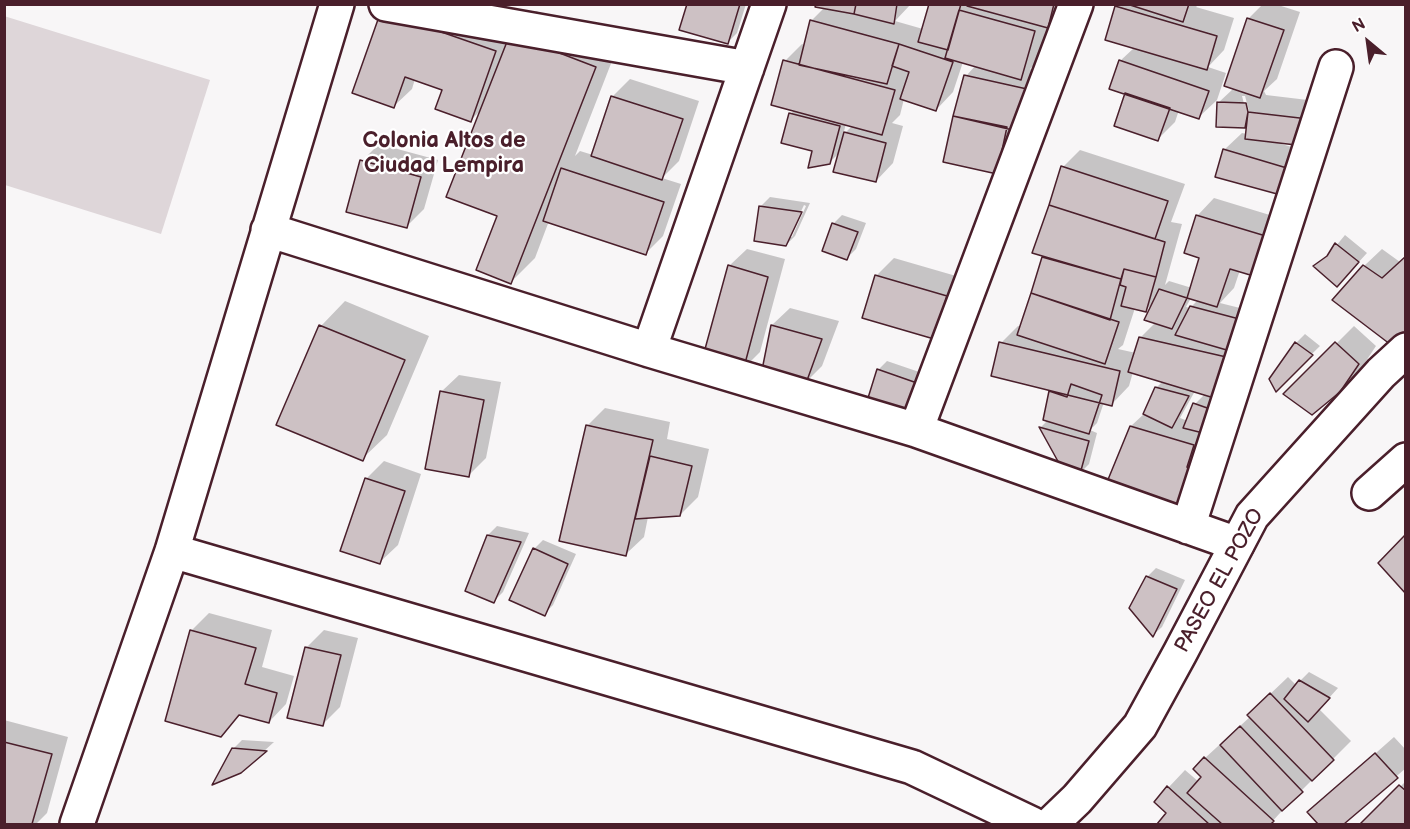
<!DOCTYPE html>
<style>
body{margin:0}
#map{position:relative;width:1410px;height:829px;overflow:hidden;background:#f8f6f7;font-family:"Balsamiq Sans",sans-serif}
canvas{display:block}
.frame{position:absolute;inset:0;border:6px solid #4a1f2b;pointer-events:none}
.north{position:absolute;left:1338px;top:12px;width:60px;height:60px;-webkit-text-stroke:4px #fff;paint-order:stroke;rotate:331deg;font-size:16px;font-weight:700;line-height:24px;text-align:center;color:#4a1f2b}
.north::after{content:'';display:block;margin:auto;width:21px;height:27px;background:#4a1f2b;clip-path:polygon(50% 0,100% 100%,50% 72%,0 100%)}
</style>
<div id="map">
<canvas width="1410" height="829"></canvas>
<div class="frame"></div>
<div class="north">N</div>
</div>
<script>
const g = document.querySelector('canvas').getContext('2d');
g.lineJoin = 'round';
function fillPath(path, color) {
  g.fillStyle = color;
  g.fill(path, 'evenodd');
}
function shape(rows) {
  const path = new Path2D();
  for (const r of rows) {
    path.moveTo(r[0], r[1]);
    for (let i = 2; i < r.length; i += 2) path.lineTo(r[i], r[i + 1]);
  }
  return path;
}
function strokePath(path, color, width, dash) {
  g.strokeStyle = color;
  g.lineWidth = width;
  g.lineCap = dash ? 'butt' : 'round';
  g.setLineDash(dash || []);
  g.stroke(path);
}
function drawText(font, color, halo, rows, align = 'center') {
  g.font = font + ' "Balsamiq Sans",sans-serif';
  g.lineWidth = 4.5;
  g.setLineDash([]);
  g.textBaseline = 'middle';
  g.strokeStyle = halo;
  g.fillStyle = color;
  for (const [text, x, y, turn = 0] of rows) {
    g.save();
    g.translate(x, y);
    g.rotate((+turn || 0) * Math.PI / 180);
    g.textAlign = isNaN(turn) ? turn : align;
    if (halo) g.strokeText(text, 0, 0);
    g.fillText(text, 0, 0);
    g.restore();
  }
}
fillPath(shape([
 [4,16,210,80,161,234,5,185]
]), '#ded6d9');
fillPath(shape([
 [689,4,746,4,737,33,728,42],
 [817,4,911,4,895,21,923,29,930,4,1067,4,1066,8,1048,26,1038,61,1030,69,1043,72,996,172,966,76,976,65,963,62,953,92,936,110,904,99,900,115,892,123,903,126,893,163,876,181,841,151,829,163,814,150,791,114,794,110,785,61,802,44,805,45,811,21,824,8],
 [846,124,853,125,843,135],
 [1118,4,1199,4,1196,7,1234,18,1224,50,1208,67,1226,73,1217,100,1199,117,1179,110,1175,122,1158,139,1127,92,1120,61,1135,47,1116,7],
 [1263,4,1275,4,1300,12,1277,79,1264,91,1266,95,1333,103,1278,141,1278,143,1323,156,1316,181,1224,150,1242,133,1247,134,1248,123,1244,127,1218,103,1234,88,1248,19],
 [1242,96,1245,96,1249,111,1246,111],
 [536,11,619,43,575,156,580,151,593,155,613,96,630,79,699,101,679,161,662,178,681,184,663,236,646,253,549,221,535,258,511,282,483,108,471,120,444,89,415,79,412,89,394,106,382,12,513,33],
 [379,144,438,160,424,209,406,227,362,161],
 [1080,150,1185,184,1171,222,1182,224,1165,285,1169,281,1192,288,1201,257,1197,216,1214,198,1296,223,1240,270,1234,288,1220,303,1252,311,1196,487,1131,426,1145,413,1156,388,1163,381,1133,372,1129,386,1112,404,1104,402,1097,423,1090,430,1097,433,1089,464,1080,473,1061,464,1041,427,1048,420,1050,392,1052,390,1001,343,1018,326,1021,326,1044,256,1063,167],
 [1191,298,1198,300,1190,308,1186,307],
 [1154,302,1156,322,1140,338,1136,353,1118,349,1123,345,1135,308,1145,311],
 [1195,391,1205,394,1195,404,1188,421,1180,418],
 [770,197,810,203,795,236,786,245,761,206],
 [804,205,806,206,792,237,789,237],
 [842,215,866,223,856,249,847,258,833,224],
 [1345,235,1367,253,1346,276,1315,266,1331,252],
 [747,249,785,259,760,352,742,370,729,266],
 [1382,249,1400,262,1406,343,1364,266],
 [894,258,963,278,934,337,876,276],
 [345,301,429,336,387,435,362,459,278,424,321,326],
 [790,308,839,321,822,366,804,384,772,325],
 [1354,326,1376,346,1358,373,1339,391,1286,394],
 [1305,334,1320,346,1276,389,1296,343],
 [887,361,925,374,907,409,878,370],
 [459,375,501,382,486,458,469,475,441,392],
 [605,408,670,422,667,439,709,449,698,497,680,515,648,517,644,537,626,554,587,426],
 [384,461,421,474,398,545,380,562,366,479],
 [497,526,529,533,503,592,494,601,488,535],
 [543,540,576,554,553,605,544,614,534,549],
 [1156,568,1185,580,1162,627,1153,635,1147,577],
 [209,613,272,630,262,667,294,676,286,704,269,722,241,714,221,735,167,720,192,630],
 [324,630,358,638,340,707,322,725,307,647],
 [1309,672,1338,688,1319,709,1351,741,1290,802,1270,824,1159,824,1168,813,1168,788,1185,770,1199,782,1204,777,1195,769,1205,758,1251,716,1267,697,1288,677,1296,685],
 [4,720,68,737,47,813,36,824,4,824],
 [1394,737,1406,750,1406,768,1341,824,1320,824,1309,812],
 [242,740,274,742,241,772,233,749],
 [1406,781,1406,822,1403,824,1362,824]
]), '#0003');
const building = shape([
 [687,4,740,4,728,44,679,30,687,4],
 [816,4,856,4,854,14,815,7,816,4],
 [856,4,897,4,894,24,854,14,856,4],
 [929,4,961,4,948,50,918,42,929,4],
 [968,4,1054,4,1048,28,967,6,968,4],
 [1127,4,1189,4,1183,22,1127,4],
 [1115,6,1217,36,1207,70,1105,40,1115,6],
 [959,10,1035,31,1021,80,945,58,959,10],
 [381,11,496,51,471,122,435,109,442,90,405,77,394,108,352,93,381,11],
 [1247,18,1284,30,1260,98,1224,86,1247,18],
 [810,20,899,44,887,84,799,65,810,20],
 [510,34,596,67,511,284,476,270,497,216,446,197,510,34],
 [899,44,953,62,936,111,900,99,909,72,892,66,899,44],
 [783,60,895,90,882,135,771,105,783,60],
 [1119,60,1209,91,1199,119,1109,89,1119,60],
 [964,75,1027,89,1017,131,953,116,964,75],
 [1125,93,1170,108,1158,141,1114,126,1125,93],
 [611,96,683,119,662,180,591,156,611,96],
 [1217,102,1246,103,1248,112,1245,128,1216,127,1217,102],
 [1248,112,1317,120,1313,147,1245,139,1248,112],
 [789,113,840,126,830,164,808,168,812,151,781,143,789,113],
 [953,116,1007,127,997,174,943,162,953,116],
 [844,132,886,143,876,182,833,172,844,132],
 [1223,149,1307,174,1299,200,1215,177,1223,149],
 [360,160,421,177,407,228,346,212,360,160],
 [1061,166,1168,201,1155,239,1049,205,1061,166],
 [561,168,664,202,646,255,543,221,561,168],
 [1049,205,1165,242,1156,277,1124,269,1121,279,1032,253,1049,205],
 [759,206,802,212,786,246,754,241,759,206],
 [1196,215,1279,240,1267,280,1230,269,1217,307,1187,298,1199,258,1184,253,1196,215],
 [832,223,858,232,847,260,822,251,832,223],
 [1335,243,1359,262,1337,287,1313,266,1327,256,1335,243],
 [1406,256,1406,345,1399,351,1332,300,1363,265,1382,278,1406,256],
 [1042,257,1121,279,1110,320,1031,293,1042,257],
 [728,265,768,277,743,371,702,360,728,265],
 [1124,269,1156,277,1146,312,1121,306,1126,287,1120,285,1124,269],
 [875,275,947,296,934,339,862,318,875,275],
 [1159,289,1187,298,1172,329,1144,320,1159,289],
 [1031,293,1119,322,1105,364,1017,335,1031,293],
 [1190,306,1243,320,1237,353,1175,335,1190,306],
 [319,325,405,360,363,461,276,425,319,325],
 [771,325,822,339,805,386,761,375,771,325],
 [1139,337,1235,359,1224,401,1128,372,1139,337],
 [999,342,1120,371,1112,406,991,376,999,342],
 [1295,342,1313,355,1276,392,1269,379,1295,342],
 [1335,342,1359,364,1340,392,1312,415,1283,394,1335,342],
 [877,369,917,383,908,411,868,398,877,369],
 [1071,384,1102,395,1089,434,1043,420,1049,391,1067,397,1071,384],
 [1155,387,1189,396,1172,428,1143,414,1155,387],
 [440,391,484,400,469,477,425,469,440,391],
 [1193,403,1213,410,1207,434,1183,428,1193,403],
 [586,425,653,440,626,556,559,541,586,425],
 [1130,426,1194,445,1187,467,1195,480,1178,507,1107,482,1130,426],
 [1039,427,1089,441,1080,474,1060,465,1039,427],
 [650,456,692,466,680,516,635,519,650,456],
 [365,478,405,491,380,564,340,551,365,478],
 [1406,534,1406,594,1378,563,1406,534],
 [487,535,521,542,494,603,465,591,487,535],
 [533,548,568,564,545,616,509,600,533,548],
 [1146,576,1177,589,1153,637,1129,608,1146,576],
 [190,630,256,648,245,684,277,693,269,723,239,715,221,737,165,721,190,630],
 [305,647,341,655,323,726,287,718,305,647],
 [1299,680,1330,698,1308,722,1284,699,1299,680],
 [1270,693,1334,760,1312,781,1247,715,1270,693],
 [1240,726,1303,792,1282,811,1220,745,1240,726],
 [4,742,52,754,32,824,4,824,4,742],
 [232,748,267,751,241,773,212,785,232,748],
 [1375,753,1398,778,1344,824,1318,824,1307,812,1375,753],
 [1204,757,1274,821,1271,824,1222,824,1187,793,1201,777,1193,769,1204,757],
 [1399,785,1406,791,1405,824,1360,824,1399,785],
 [1167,786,1209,824,1157,824,1166,813,1154,802,1167,786]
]);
fillPath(building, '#cdc1c4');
strokePath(building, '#4a1f2b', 1.5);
const minor = shape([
 [386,4,747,68],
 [268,230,649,350,916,430,1237,544],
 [649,350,769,4],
 [916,430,1076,4],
 [1369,493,1406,460],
 [1188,527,1336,67],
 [172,551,912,767,1032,824],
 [77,824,172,551,337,4]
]);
const tertiary = shape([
 [1051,824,1077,799,1140,726,1180,653,1252,516,1381,373,1406,350]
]);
strokePath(minor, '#4a1f2b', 38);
strokePath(tertiary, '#4a1f2b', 38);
strokePath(minor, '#fff', 33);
strokePath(tertiary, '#fff', 33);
drawText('21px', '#4a1f2b', '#fff', [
 ["PASEO EL POZO",1220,581,-61]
]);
drawText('bold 22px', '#4a1f2b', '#fff', [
 ["Colonia Altos de",444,141],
 ["Ciudad Lempira",444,166]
]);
</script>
